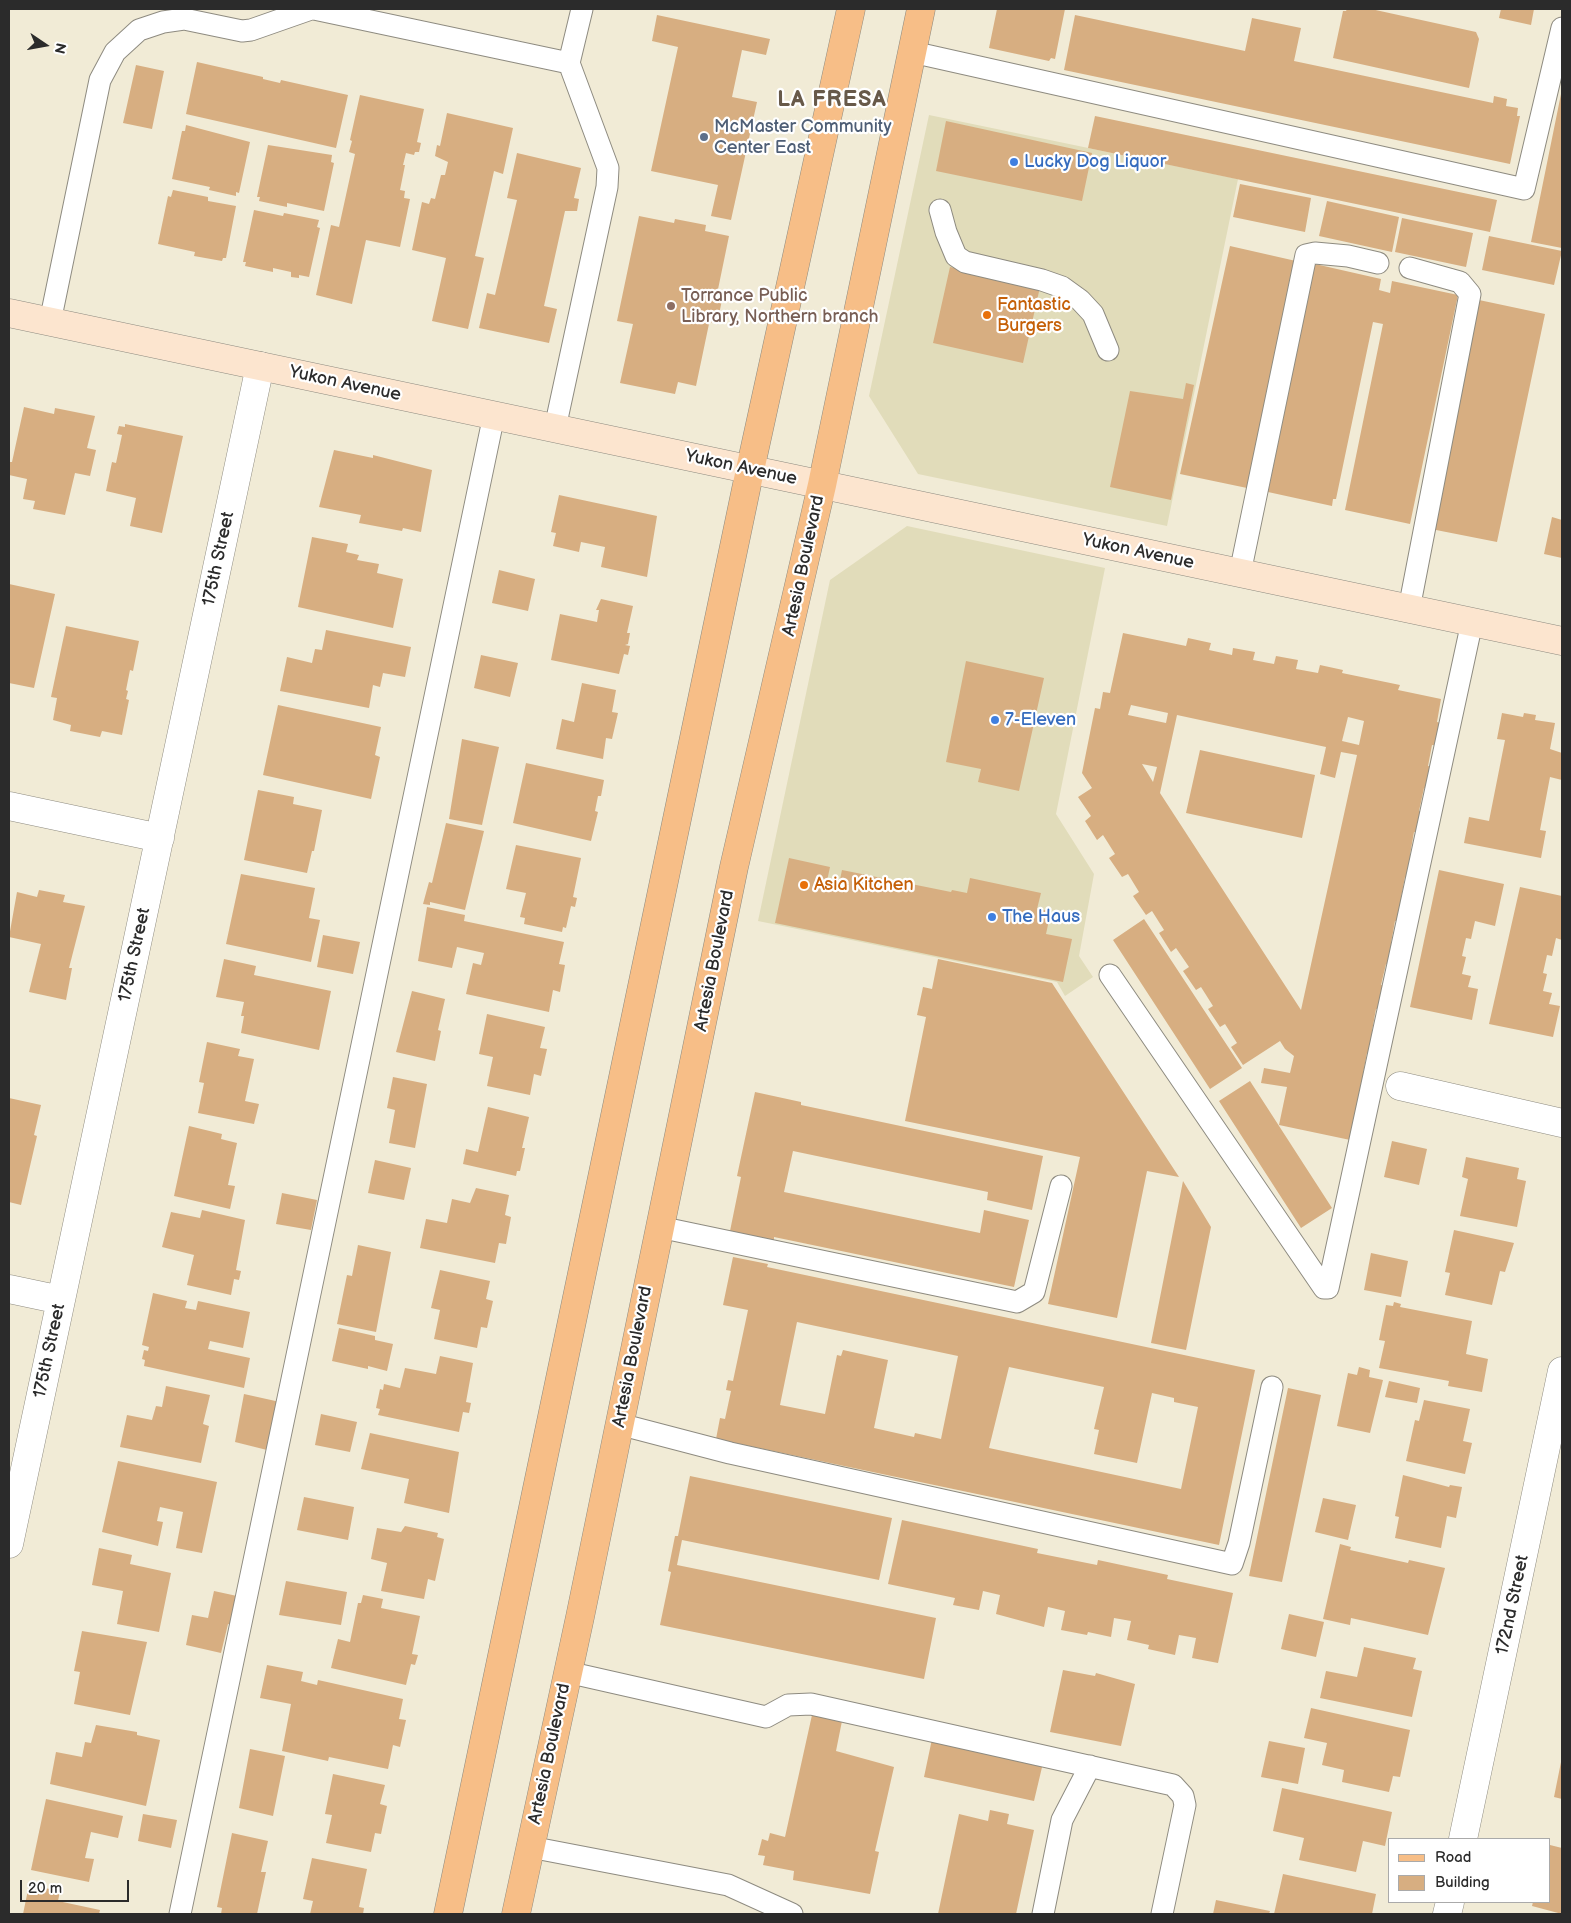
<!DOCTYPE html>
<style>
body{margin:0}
#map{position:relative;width:1571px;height:1923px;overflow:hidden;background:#f1ebd6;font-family:"Balsamiq Sans",sans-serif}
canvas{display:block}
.frame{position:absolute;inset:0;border:10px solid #2b2b2b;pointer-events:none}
.legend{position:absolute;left:1388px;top:1838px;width:162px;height:65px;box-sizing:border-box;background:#fff;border:1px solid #aaa;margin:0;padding:6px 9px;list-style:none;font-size:15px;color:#2b2b2b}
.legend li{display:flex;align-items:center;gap:10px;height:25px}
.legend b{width:25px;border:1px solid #aaa}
.north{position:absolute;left:20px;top:20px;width:50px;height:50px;-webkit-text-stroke:4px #fff;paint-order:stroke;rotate:102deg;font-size:14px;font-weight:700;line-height:20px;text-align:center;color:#2b2b2b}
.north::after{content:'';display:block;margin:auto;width:18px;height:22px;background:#2b2b2b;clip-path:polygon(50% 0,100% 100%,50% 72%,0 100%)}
.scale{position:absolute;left:20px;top:1880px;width:109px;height:22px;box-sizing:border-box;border:2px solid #2b2b2b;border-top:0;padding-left:6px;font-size:15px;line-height:18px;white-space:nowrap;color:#2b2b2b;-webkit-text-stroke:4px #fff;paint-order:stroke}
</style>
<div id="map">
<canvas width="1571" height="1923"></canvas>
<div class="frame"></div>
<ul class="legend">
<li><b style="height:6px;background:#f7be87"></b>Road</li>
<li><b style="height:14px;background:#d7ae81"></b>Building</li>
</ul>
<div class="north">N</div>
<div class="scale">20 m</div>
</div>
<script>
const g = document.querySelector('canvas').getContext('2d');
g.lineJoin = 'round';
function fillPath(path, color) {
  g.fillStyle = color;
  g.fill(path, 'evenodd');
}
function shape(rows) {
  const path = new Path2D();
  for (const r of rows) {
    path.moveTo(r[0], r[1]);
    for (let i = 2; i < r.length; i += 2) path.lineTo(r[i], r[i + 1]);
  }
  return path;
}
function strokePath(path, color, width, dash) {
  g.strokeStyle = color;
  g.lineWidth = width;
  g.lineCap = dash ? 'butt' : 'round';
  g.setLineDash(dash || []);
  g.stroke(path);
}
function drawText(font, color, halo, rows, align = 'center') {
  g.font = font + ' "Balsamiq Sans",sans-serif';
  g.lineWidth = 4.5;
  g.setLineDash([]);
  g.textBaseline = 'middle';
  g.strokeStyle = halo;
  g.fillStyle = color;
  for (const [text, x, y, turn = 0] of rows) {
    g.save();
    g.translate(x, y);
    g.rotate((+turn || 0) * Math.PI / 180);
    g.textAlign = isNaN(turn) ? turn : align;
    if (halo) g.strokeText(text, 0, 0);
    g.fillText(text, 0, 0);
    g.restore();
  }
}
fillPath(shape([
 [929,115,1238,179,1167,526,918,474,869,396],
 [907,526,1105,568,1056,814,1094,874,1079,956,1093,977,1065,996,1057,982,758,921,830,580]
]), '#e1dcba');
fillPath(shape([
 [997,9,1065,9,1055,59,1051,58,1049,61,989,48],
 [1347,9,1371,9,1476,32,1479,39,1469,88,1333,58,1343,11,1346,11],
 [1501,9,1534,9,1531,25,1499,18],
 [657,15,770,39,766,55,742,50,732,97,757,102,731,220,711,216,718,185,651,171,678,47,652,41],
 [1075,15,1245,51,1252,18,1301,28,1294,61,1493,103,1494,96,1507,99,1506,106,1518,108,1517,116,1520,116,1510,164,1064,70],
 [197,62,263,77,263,79,280,83,281,80,348,95,336,148,186,114],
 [136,65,164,71,152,129,123,123],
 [1561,94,1562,94,1562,248,1531,242],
 [360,95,424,109,417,142,421,143,419,152,415,152,414,155,406,153,403,165,405,165,400,190,405,191,404,198,410,199,400,247,366,240,352,304,316,295,331,225,339,227,355,154,349,152,352,141,350,140],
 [447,113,513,128,503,174,494,171,475,256,484,258,468,329,432,321,446,258,412,250,422,202,429,204,431,198,435,199,441,175,445,175,448,162,435,156,437,145,440,146],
 [1095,116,1497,200,1490,232,1088,148],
 [946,121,1092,153,1082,201,936,171],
 [186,125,250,142,239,193,236,192,236,196,209,190,210,187,172,179,182,131,185,131],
 [268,145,332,155,331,162,334,163,324,211,287,203,287,207,259,201,260,197,257,197],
 [517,153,581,168,574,198,579,199,577,211,565,211,544,306,557,309,549,343,479,328,487,293,495,295,517,200,507,198],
 [1240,184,1311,198,1305,232,1233,217],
 [173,190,208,197,208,201,236,206,226,258,223,258,222,261,194,256,195,252,158,244,168,196,171,197],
 [1327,201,1399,217,1392,252,1319,236],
 [254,210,283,216,284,213,319,220,317,227,320,228,309,277,299,275,299,278,291,277,291,272,273,268,273,272,245,266,246,262,243,262],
 [639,216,674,223,675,219,706,225,705,231,729,236,716,299,722,300,717,324,710,322,712,315,698,312,697,317,710,319,696,386,678,382,675,394,620,383,633,324,617,321],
 [1402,218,1473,233,1466,267,1395,252],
 [1489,236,1562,251,1554,285,1482,270],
 [1230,246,1296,261,1247,488,1180,474],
 [1315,264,1381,279,1379,290,1390,293,1392,281,1458,295,1410,524,1345,510,1383,324,1373,322,1336,499,1333,499,1332,506,1268,492],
 [950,267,1040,287,1023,363,933,343],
 [1479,300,1545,314,1497,542,1431,529],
 [1186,383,1194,385,1171,500,1110,487,1130,391,1183,399],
 [24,407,54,414,55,408,95,416,87,448,96,450,90,476,75,473,65,515,33,509,35,501,23,499,27,479,9,475,10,462,12,462],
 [125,424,183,436,162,533,130,526,136,498,106,491,112,462,116,463,122,435,117,434,119,426,125,427],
 [334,450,373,458,373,455,432,470,421,532,403,528,402,531,359,523,361,515,319,507],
 [559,495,657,516,647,577,601,567,605,547,581,542,579,552,553,546,556,533,551,532],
 [1552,517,1562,520,1562,558,1544,554],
 [312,537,348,544,346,552,359,555,357,560,379,564,377,573,403,579,393,628,298,607],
 [499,570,535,579,528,611,492,603],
 [9,584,55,594,34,688,9,683],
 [601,599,633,606,627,633,630,633,628,644,625,645,630,646,628,655,624,654,619,674,551,660,560,614,597,622,599,610,596,610],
 [66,626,139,641,133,671,130,670,126,690,128,691,126,699,129,700,122,735,102,731,100,737,70,731,71,725,53,720,57,698,51,697],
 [326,630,411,647,405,677,383,673,380,687,373,685,369,708,280,691,287,657,312,663,315,649,322,650],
 [1123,633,1186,646,1188,638,1211,643,1209,650,1232,655,1233,648,1255,652,1253,660,1274,664,1276,656,1298,660,1296,669,1318,673,1320,665,1343,670,1342,673,1400,685,1398,690,1441,699,1437,722,1444,724,1440,746,1432,745,1428,766,1434,767,1429,789,1424,788,1419,811,1424,812,1421,833,1414,832,1410,855,1416,856,1411,878,1405,877,1401,898,1407,900,1402,922,1395,921,1391,943,1397,944,1393,965,1386,964,1381,985,1388,986,1383,1010,1376,1009,1372,1031,1378,1032,1374,1054,1367,1053,1363,1074,1369,1076,1365,1097,1359,1096,1354,1118,1359,1118,1355,1141,1279,1125,1287,1087,1261,1083,1264,1068,1290,1073,1294,1056,1285,1049,1280,1041,1243,1065,1231,1047,1237,1043,1225,1024,1220,1027,1208,1009,1213,1006,1201,987,1196,990,1183,971,1189,967,1176,948,1171,952,1159,933,1164,930,1152,911,1146,915,1133,896,1139,892,1128,874,1122,877,1109,858,1115,854,1103,835,1097,840,1085,821,1091,816,1078,797,1092,788,1082,773,1095,708,1100,709,1103,692,1110,693],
 [1131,705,1168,713,1166,723,1128,715],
 [1177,715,1326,747,1320,774,1335,778,1341,752,1357,755,1301,1010,1160,793],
 [1348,717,1364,721,1359,745,1342,741],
 [1142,764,1157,767,1153,782],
 [481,655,518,663,510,697,474,688],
 [966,661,1044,678,1019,791,978,782,981,769,946,762],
 [582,683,616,690,612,712,618,713,612,739,606,738,603,759,556,749,562,719,574,722],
 [278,705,381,727,375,755,380,757,371,799,263,775],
 [1502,713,1523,717,1524,713,1536,715,1535,720,1555,723,1550,749,1562,753,1562,780,1550,777,1540,830,1546,831,1541,858,1464,843,1469,817,1489,821,1505,740,1497,739],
 [462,739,499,747,482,825,449,819],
 [1200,750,1315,775,1302,838,1186,813],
 [526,763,604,780,601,796,598,796,595,811,598,812,591,841,513,823],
 [258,790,294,797,293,804,322,810,314,851,312,851,307,873,244,860],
 [446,823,484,831,465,910,430,902,430,905,423,904,429,882,432,883],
 [516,845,581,858,573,897,577,898,575,907,571,906,566,928,563,927,562,932,524,924,525,918,520,917,526,893,506,889],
 [789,858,830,867,827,881,839,884,842,870,951,892,952,890,967,893,970,878,1041,893,1037,909,1051,911,1046,934,1072,939,1063,982,775,923],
 [1439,870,1504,884,1495,926,1475,921,1471,939,1466,938,1462,956,1466,957,1462,974,1471,976,1468,987,1478,989,1472,1020,1410,1007],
 [241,874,315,888,309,918,320,920,311,962,226,944],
 [1520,887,1562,896,1562,940,1556,938,1552,956,1547,955,1543,973,1547,974,1543,991,1552,993,1549,1004,1560,1006,1553,1037,1489,1024],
 [39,890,65,895,63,902,85,906,69,968,72,968,66,1000,29,992,41,944,9,937,17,892,37,897],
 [427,907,465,915,464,921,564,942,559,964,565,965,560,992,553,990,549,1012,466,994,473,963,481,965,484,953,457,947,452,968,418,961],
 [1144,919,1242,1068,1210,1089,1113,940],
 [323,935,360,942,353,974,317,967],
 [224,959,256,966,254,975,331,991,319,1050,241,1033,244,1016,241,1016,244,1002,216,997],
 [938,959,1052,983,1179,1177,1147,1171,1117,1318,1048,1304,1080,1157,905,1121,926,1017,917,1015,923,987,932,989],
 [412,991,445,999,438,1030,441,1031,435,1061,396,1052],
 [487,1014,545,1027,540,1048,547,1049,541,1076,534,1074,530,1095,487,1086,493,1057,479,1054],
 [207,1042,240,1049,238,1056,254,1059,245,1101,259,1104,254,1124,198,1113,204,1083,199,1082],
 [393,1077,427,1084,415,1148,389,1143,395,1110,387,1108],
 [1250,1081,1332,1208,1301,1228,1219,1101],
 [755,1092,801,1102,801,1105,1043,1156,1032,1210,987,1200,988,1192,793,1151,784,1192,980,1233,984,1210,1029,1220,1014,1287,774,1237,774,1240,730,1231,741,1177,737,1176],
 [9,1098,41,1105,34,1135,37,1136,21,1205,9,1202],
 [488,1107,529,1117,522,1148,525,1148,520,1171,517,1171,516,1176,463,1164,466,1149,478,1152],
 [189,1126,222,1134,221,1139,237,1143,228,1185,235,1186,230,1209,174,1196],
 [1392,1141,1427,1149,1419,1185,1384,1177],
 [1466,1157,1519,1168,1517,1179,1526,1181,1517,1227,1460,1216,1468,1179,1462,1177],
 [375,1160,411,1168,404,1200,368,1193],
 [1183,1181,1211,1227,1186,1350,1151,1343],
 [476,1188,509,1195,505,1215,511,1217,506,1244,499,1243,495,1263,420,1248,426,1219,447,1223,452,1199,470,1203],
 [282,1193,317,1200,311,1230,276,1224],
 [202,1210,245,1220,236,1270,241,1271,239,1280,234,1279,231,1295,187,1285,194,1255,162,1247,171,1212,200,1218],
 [1454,1230,1514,1243,1505,1272,1500,1271,1492,1305,1445,1295,1450,1273,1445,1272],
 [358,1245,391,1252,376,1332,337,1324,347,1275,352,1276],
 [1371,1253,1408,1261,1401,1297,1364,1290],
 [733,1257,768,1264,767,1267,1255,1370,1219,1545,716,1439,720,1418,725,1419,731,1391,726,1390,728,1380,733,1381,748,1310,723,1305],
 [797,1322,958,1356,941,1439,915,1433,914,1437,874,1428,888,1360,843,1350,841,1356,837,1355,825,1414,780,1405],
 [1009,1367,1104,1387,1094,1429,1099,1430,1094,1454,1137,1463,1152,1393,1174,1398,1174,1402,1198,1407,1181,1489,989,1448],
 [440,1270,490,1281,486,1299,493,1301,487,1328,481,1327,477,1348,434,1339,440,1310,431,1308],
 [153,1293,187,1301,185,1308,196,1310,198,1301,250,1312,243,1348,210,1341,208,1349,250,1358,244,1388,144,1366,145,1360,142,1359,144,1350,148,1351,149,1347,142,1345],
 [1394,1302,1401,1304,1400,1307,1472,1321,1466,1354,1488,1359,1482,1392,1448,1386,1449,1381,1379,1368,1385,1341,1379,1340,1386,1305,1393,1306],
 [339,1328,375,1336,375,1340,393,1344,387,1371,368,1366,368,1369,332,1361],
 [440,1356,473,1363,466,1402,471,1403,469,1413,463,1412,459,1432,378,1415,380,1409,376,1408,380,1389,383,1390,384,1384,400,1388,405,1368,436,1374],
 [1359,1367,1370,1370,1369,1377,1383,1380,1370,1433,1337,1426,1348,1373,1357,1375],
 [1389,1381,1420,1388,1417,1403,1385,1397],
 [166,1386,210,1395,203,1424,209,1426,201,1463,120,1447,127,1415,152,1420,156,1406,162,1407],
 [1288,1388,1321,1395,1282,1582,1249,1576],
 [244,1394,280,1402,271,1451,235,1442],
 [1424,1400,1470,1409,1463,1441,1472,1443,1465,1474,1406,1461,1415,1420,1419,1421],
 [321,1414,357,1422,350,1452,315,1445],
 [370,1433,459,1452,449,1513,404,1503,409,1479,361,1469],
 [118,1461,217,1482,202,1553,176,1548,183,1512,160,1507,157,1521,163,1522,158,1546,102,1532],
 [1403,1475,1449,1487,1450,1485,1462,1487,1456,1518,1447,1516,1441,1548,1395,1538,1399,1517,1395,1516],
 [690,1476,892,1518,879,1580,682,1540,677,1565,936,1618,924,1679,660,1625,671,1572,668,1571,675,1536,678,1536],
 [304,1497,354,1507,348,1540,297,1530],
 [1323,1498,1356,1505,1348,1540,1315,1532],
 [902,1520,1038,1549,1037,1553,1097,1565,1098,1560,1168,1575,1167,1579,1233,1593,1218,1663,1192,1658,1196,1638,1179,1635,1175,1655,1148,1649,1149,1645,1127,1640,1131,1621,1114,1618,1111,1637,1088,1632,1087,1635,1061,1630,1065,1611,1048,1607,1044,1627,996,1614,1000,1595,983,1591,979,1610,953,1605,955,1598,888,1584],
 [405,1526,438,1533,437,1537,444,1539,435,1581,428,1579,424,1599,381,1591,387,1563,371,1559,377,1528,401,1532],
 [1340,1544,1351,1547,1350,1550,1408,1563,1409,1560,1445,1568,1428,1635,1351,1618,1350,1625,1323,1619],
 [99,1548,132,1555,130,1564,171,1573,159,1632,117,1624,123,1591,92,1585],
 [286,1581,347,1592,341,1625,279,1615],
 [214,1591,237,1596,231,1625,228,1624,221,1653,186,1645,192,1615,208,1618],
 [363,1595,383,1599,381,1608,420,1616,412,1654,418,1655,415,1665,411,1664,406,1685,331,1668,338,1639,350,1642,358,1603,361,1603],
 [1289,1614,1324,1622,1316,1657,1281,1649],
 [82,1631,147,1642,130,1715,74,1704,80,1672,74,1671],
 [1364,1647,1416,1658,1413,1669,1422,1671,1412,1717,1320,1698,1326,1671,1357,1677],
 [267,1665,303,1672,301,1681,317,1685,318,1680,403,1699,399,1719,406,1720,400,1747,393,1745,388,1769,329,1757,328,1761,282,1751,291,1704,260,1698],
 [1063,1670,1095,1676,1096,1673,1135,1684,1121,1746,1050,1732],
 [1311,1708,1410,1730,1400,1777,1393,1776,1389,1792,1342,1782,1344,1770,1322,1765,1327,1743,1304,1738],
 [812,1715,842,1721,836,1751,894,1767,875,1851,879,1852,870,1894,793,1880,794,1871,763,1865,765,1856,758,1855,762,1839,768,1841,770,1833,785,1837],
 [96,1725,137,1732,137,1735,160,1740,146,1806,50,1784,56,1752,82,1757,85,1742,91,1743],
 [932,1739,1043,1763,1034,1801,924,1777],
 [1269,1741,1305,1748,1298,1784,1261,1777],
 [250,1749,285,1756,273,1816,239,1808],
 [1561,1762,1562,1762,1562,1799,1554,1797],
 [333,1774,385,1785,380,1804,387,1806,381,1834,375,1833,371,1852,326,1843,332,1815,325,1814],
 [1282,1788,1392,1812,1385,1846,1363,1841,1356,1872,1299,1860,1304,1838,1273,1831],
 [46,1799,123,1816,118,1838,91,1832,85,1858,94,1859,89,1882,31,1870],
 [990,1810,1009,1814,1007,1824,1034,1830,1016,1914,938,1914,959,1814,988,1821],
 [143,1814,177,1820,171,1848,138,1841],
 [232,1833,268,1841,261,1872,266,1872,257,1914,221,1914,222,1908,217,1907],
 [1550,1845,1562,1848,1562,1914,1532,1906,1533,1902,1550,1902],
 [312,1858,367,1869,359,1907,364,1908,363,1914,310,1914,313,1901,303,1899],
 [1283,1874,1376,1894,1372,1914,1274,1914],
 [29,1885,60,1891,58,1901,100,1910,99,1914,23,1914],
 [1216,1900,1270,1911,1269,1914,1213,1914]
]), '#d7ae81');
const lane = shape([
 [314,9,569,63,582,9],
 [912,52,1524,189,1562,28],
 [940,210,946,232,956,256,965,262,1042,280,1062,287,1080,300,1093,314,1108,350],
 [50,322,100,80,115,52,139,30,163,22,184,19,242,31,251,30,311,9],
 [555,428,607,187,608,168,569,63],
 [1240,573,1306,255,1315,253,1348,256,1378,263],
 [1409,609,1470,294,1460,282,1410,268],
 [1110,975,1324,1288,1328,1288,1472,622],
 [659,1227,1017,1302,1034,1292,1061,1186],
 [619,1424,730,1453,1232,1564,1239,1543,1272,1387],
 [567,1672,766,1717,788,1705,811,1704,1173,1785,1183,1796,1185,1805,1162,1914],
 [530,1847,728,1885,792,1914],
 [180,1914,494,415],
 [1043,1914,1062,1820,1090,1766]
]);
const street = shape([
 [9,806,160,838],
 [1400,1086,1562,1123],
 [9,1289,61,1300],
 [9,1544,260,366],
 [1463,1839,1562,1371],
 [1447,1914,1450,1902]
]);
const secondary = shape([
 [9,313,1562,641]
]);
const primary = shape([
 [448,1914,750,470,851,9],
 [516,1914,580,1617,734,867,822,485,921,9]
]);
strokePath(lane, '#8e8b80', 23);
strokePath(street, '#8e8b80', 29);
strokePath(secondary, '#8e8b80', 29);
strokePath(primary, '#8e8b80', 29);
strokePath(lane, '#fff', 21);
strokePath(street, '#fff', 28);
strokePath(secondary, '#fce5cf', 28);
strokePath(primary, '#f7be87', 28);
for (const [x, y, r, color] of [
 [704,137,5,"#5c6f8a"],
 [1014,162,5,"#3f7fe0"],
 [671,306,5,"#8d6e63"],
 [987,315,5,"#e8710a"],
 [995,720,5,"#3f7fe0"],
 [804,885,5,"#e8710a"],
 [992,917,5,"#3f7fe0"]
]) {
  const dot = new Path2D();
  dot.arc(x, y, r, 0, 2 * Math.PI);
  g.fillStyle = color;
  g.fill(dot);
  strokePath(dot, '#fff', 2);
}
drawText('18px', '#4e5e75', '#fff', [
 ["McMaster Community",714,127],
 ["Center East",714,148]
], 'left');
drawText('18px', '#366cbe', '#fff', [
 ["Lucky Dog Liquor",1024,162],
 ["7-Eleven",1005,720],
 ["The Haus",1002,917]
], 'left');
drawText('18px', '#785e54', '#fff', [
 ["Torrance Public",681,296],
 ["Library, Northern branch",681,317]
], 'left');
drawText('18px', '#c56008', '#fff', [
 ["Fantastic",997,305],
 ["Burgers",997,326],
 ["Asia Kitchen",814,885]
], 'left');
drawText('18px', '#2b2b2b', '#fff', [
 ["Yukon Avenue",345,384,12],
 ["Yukon Avenue",741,468,12],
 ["Yukon Avenue",1138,552,12],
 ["175th Street",219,559,-78],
 ["Artesia Boulevard",804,566,-78],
 ["175th Street",135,955,-78],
 ["Artesia Boulevard",715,961,-79],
 ["175th Street",50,1351,-78],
 ["Artesia Boulevard",633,1357,-79],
 ["172nd Street",1513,1605,-78],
 ["Artesia Boulevard",550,1754,-78]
]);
g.letterSpacing = '1px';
drawText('bold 22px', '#675949', '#fff', [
 ["LA FRESA",832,100]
]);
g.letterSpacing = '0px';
</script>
